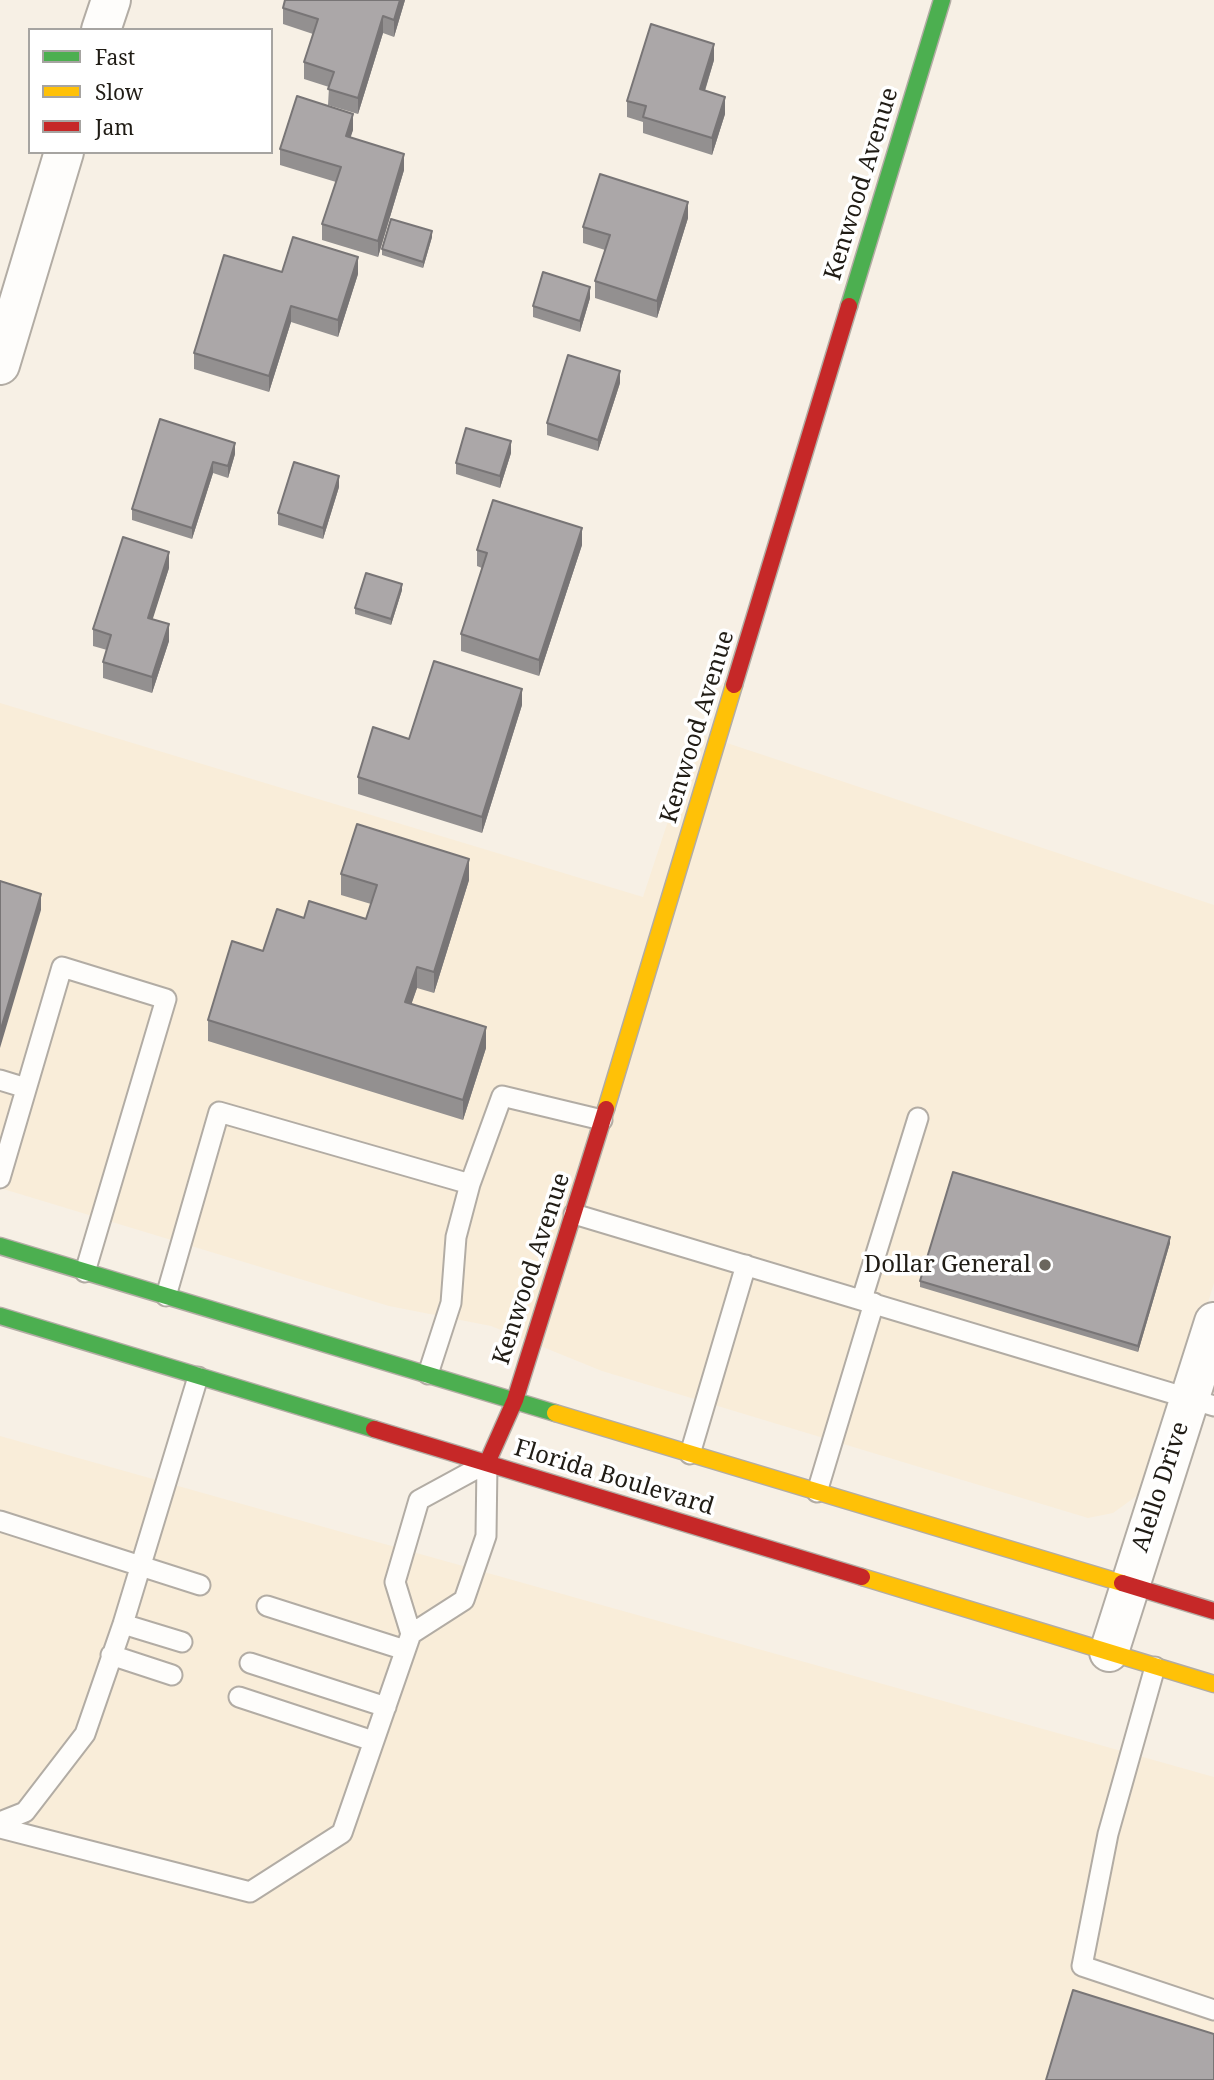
<!DOCTYPE html>
<style>
body{margin:0}
#map{position:relative;width:1214px;height:2080px;overflow:hidden;background:#f7f0e5;font-family:"Noto Serif",serif}
canvas{display:block}
.legend{position:absolute;left:28px;top:28px;width:245px;height:126px;box-sizing:border-box;background:#fff;border:2px solid #a6a4a1;margin:0;padding:9px 12px;list-style:none;font-size:21px;color:#201c15}
.legend li{display:flex;align-items:center;gap:14px;height:35px}
.legend b{width:35px;border:2px solid #a6a4a1}
</style>
<div id="map">
<canvas width="1214" height="2080"></canvas>
<ul class="legend">
<li><b style="height:9px;background:#4caf50"></b>Fast</li>
<li><b style="height:9px;background:#ffc107"></b>Slow</li>
<li><b style="height:9px;background:#c62828"></b>Jam</li>
</ul>
</div>
<script>
const g = document.querySelector('canvas').getContext('2d');
g.lineJoin = 'round';
function fillPath(path, color) {
  g.fillStyle = color;
  g.fill(path, 'evenodd');
}
function shape(rows) {
  const path = new Path2D();
  for (const r of rows) {
    path.moveTo(r[0], r[1]);
    for (let i = 2; i < r.length; i += 2) path.lineTo(r[i], r[i + 1]);
  }
  return path;
}
function strokePath(path, color, width, dash) {
  g.strokeStyle = color;
  g.lineWidth = width;
  g.lineCap = dash ? 'butt' : 'round';
  g.setLineDash(dash || []);
  g.stroke(path);
}
function drawText(font, color, halo, rows, align = 'center') {
  g.font = font + ' "Noto Serif",serif';
  g.lineWidth = 7;
  g.setLineDash([]);
  g.textBaseline = 'middle';
  g.strokeStyle = halo;
  g.fillStyle = color;
  for (const [text, x, y, turn = 0] of rows) {
    g.save();
    g.translate(x, y);
    g.rotate((+turn || 0) * Math.PI / 180);
    g.textAlign = isNaN(turn) ? turn : align;
    if (halo) g.strokeText(text, 0, 0);
    g.fillText(text, 0, 0);
    g.restore();
  }
}
fillPath(shape([
 [0,703,643,897,697,733,1214,905,1214,1283,1191,1358,1183,1363,1157,1431,1138,1495,1113,1513,1088,1518,602,1371,491,1326,389,1306,0,1188],
 [0,1436,1214,1777,1214,2080,0,2080]
]), '#f9edd9');
const lane = shape([
 [0,1080,26,1088],
 [0,1178,62,967,166,999,85,1272],
 [470,1184,502,1096,602,1120],
 [574,1214,1214,1406],
 [166,1296,219,1112,470,1184,456,1237,451,1303,428,1374],
 [862,1299,918,1118],
 [690,1454,746,1265],
 [487,1463,486,1536,464,1600,411,1634,395,1582,419,1500,487,1463],
 [817,1492,874,1303],
 [0,1521,200,1585],
 [267,1606,405,1650],
 [123,1624,182,1642],
 [111,1655,172,1675],
 [250,1663,386,1707],
 [1155,1667,1108,1834,1082,1966,1214,2010],
 [239,1697,373,1741],
 [0,1822,25,1812,85,1734,123,1624,198,1377],
 [0,1828,250,1892,342,1833,411,1634]
]);
const street = shape([
 [101,30,111,0],
 [0,365,64,152],
 [1109,1652,1214,1322]
]);
const fast = shape([
 [849,306,942,0],
 [0,1246,555,1413],
 [0,1316,374,1429]
]);
const slow = shape([
 [606,1109,734,685],
 [555,1413,1122,1583],
 [862,1577,1214,1684]
]);
const jam = shape([
 [734,685,849,306],
 [374,1429,862,1577],
 [487,1463,515,1400,606,1109],
 [1122,1583,1214,1611]
]);
strokePath(lane, '#b2aca4', 23);
strokePath(street, '#b2aca4', 42);
strokePath(fast, '#b2aca4', 19);
strokePath(slow, '#b2aca4', 19);
strokePath(jam, '#b2aca4', 19);
strokePath(lane, '#fefdfb', 19);
strokePath(street, '#fefdfb', 38);
strokePath(fast, '#4caf50', 16);
strokePath(slow, '#ffc107', 16);
strokePath(jam, '#c62828', 16);
fillPath(shape([
 [285,0,405,0,394,37,383,33,358,114,328,105,329,87,304,79,304,62,313,34,283,24,283,8],
 [714,60,705,91,725,114,712,155,643,133,643,122,627,117,627,101],
 [353,130,350,137,404,170,378,257,322,240,322,224,336,182,280,165,280,149],
 [688,218,657,318,595,298,595,281,605,250,583,243,583,227],
 [432,237,423,268,382,255,382,249],
 [358,274,338,337,291,322,269,392,194,369,194,353],
 [590,298,580,332,533,317,533,306],
 [620,383,598,451,547,435,547,423],
 [160,419,235,454,228,478,213,473,192,539,132,520,132,509],
 [511,453,500,488,456,474,456,463],
 [339,487,323,539,278,525,278,513],
 [582,545,539,676,461,651,461,634,482,568,477,566,477,550],
 [169,568,152,619,169,641,152,693,103,678,103,662,107,650,93,646,93,629],
 [402,590,391,625,355,614,355,608],
 [522,705,482,833,358,794,358,777,409,739],
 [341,874,469,880,434,993,417,988,411,1004,486,1048,463,1120,208,1041,208,1020,304,918,366,919,371,904,341,895],
 [1170,1243,1138,1352,920,1287,920,1281]
]), '#939090');
fillPath(shape([
 [400,0,405,0,394,37,394,20],
 [383,16,383,33,358,114,358,98],
 [714,44,714,60,700,106,700,89],
 [725,97,725,114,712,155,712,138],
 [353,114,353,130,346,152,346,136],
 [404,154,404,170,378,257,378,241],
 [688,202,688,218,657,318,657,301],
 [432,231,432,237,423,268,423,262],
 [358,257,358,274,338,337,338,320],
 [590,287,590,298,580,332,580,321],
 [291,306,291,322,269,392,269,376],
 [620,371,620,383,598,451,598,440],
 [511,441,511,453,500,488,500,476],
 [235,443,235,454,228,478,228,466],
 [213,462,213,473,192,539,192,528],
 [339,476,339,487,323,539,323,528],
 [582,528,582,545,539,676,539,660],
 [169,552,169,568,148,634,148,618],
 [402,584,402,590,391,625,391,619],
 [169,624,169,641,152,693,152,677],
 [522,689,522,705,482,833,482,817],
 [469,859,469,880,434,993,434,972],
 [41,894,41,910,0,1048,0,1032],
 [417,967,417,988,405,1023,405,1002],
 [486,1027,486,1048,463,1120,463,1100],
 [1170,1237,1170,1243,1138,1352,1138,1346]
]), '#787576');
const building = shape([
 [285,0,400,0,394,20,383,16,358,98,328,89,334,72,304,62,318,19,283,8,285,0],
 [651,24,714,44,700,89,725,97,712,138,643,117,646,106,627,101,651,24],
 [297,96,353,114,346,136,404,154,378,241,322,224,341,167,280,149,297,96],
 [600,174,688,202,657,301,595,281,610,235,583,227,600,174],
 [391,219,432,231,423,262,382,249,391,219],
 [293,237,358,257,338,320,291,306,269,376,194,353,224,255,282,272,293,237],
 [543,272,590,287,580,321,533,306,543,272],
 [568,355,620,371,598,440,547,423,568,355],
 [160,419,235,443,228,466,213,462,192,528,132,509,160,419],
 [466,428,511,441,500,476,456,463,466,428],
 [294,462,339,476,323,528,278,513,294,462],
 [493,500,582,528,539,660,461,634,487,553,477,550,493,500],
 [123,537,169,552,148,618,169,624,152,677,103,662,111,635,93,629,123,537],
 [366,573,402,584,391,619,355,608,366,573],
 [434,661,522,689,482,817,358,777,373,727,409,739,434,661],
 [357,824,469,859,434,972,417,967,405,1002,486,1027,463,1100,208,1020,232,941,263,951,277,909,304,918,309,901,366,919,377,885,341,874,357,824],
 [0,881,41,894,0,1032,0,881],
 [953,1172,1170,1237,1138,1346,920,1281,953,1172],
 [1073,1990,1214,2034,1214,2080,1046,2080,1073,1990]
]);
fillPath(building, '#aba7a8');
strokePath(building, '#787576', 2);
for (const [x, y, r, color] of [
 [1045,1265,7,"#6b665e"]
]) {
  const dot = new Path2D();
  dot.arc(x, y, r, 0, 2 * Math.PI);
  g.fillStyle = color;
  g.fill(dot);
  strokePath(dot, '#fff', 2.5);
}
drawText('24px', '#201c15', '#fff', [
 ["Kenwood Avenue",862,184,-73],
 ["Kenwood Avenue",698,727,-73],
 ["Kenwood Avenue",532,1269,-72],
 ["Florida Boulevard",614,1478,17],
 ["Alello Drive",1161,1487,-72]
]);
drawText('24px', '#201c15', '#fff', [
 ["Dollar General",1031,1265]
], 'right');
</script>
